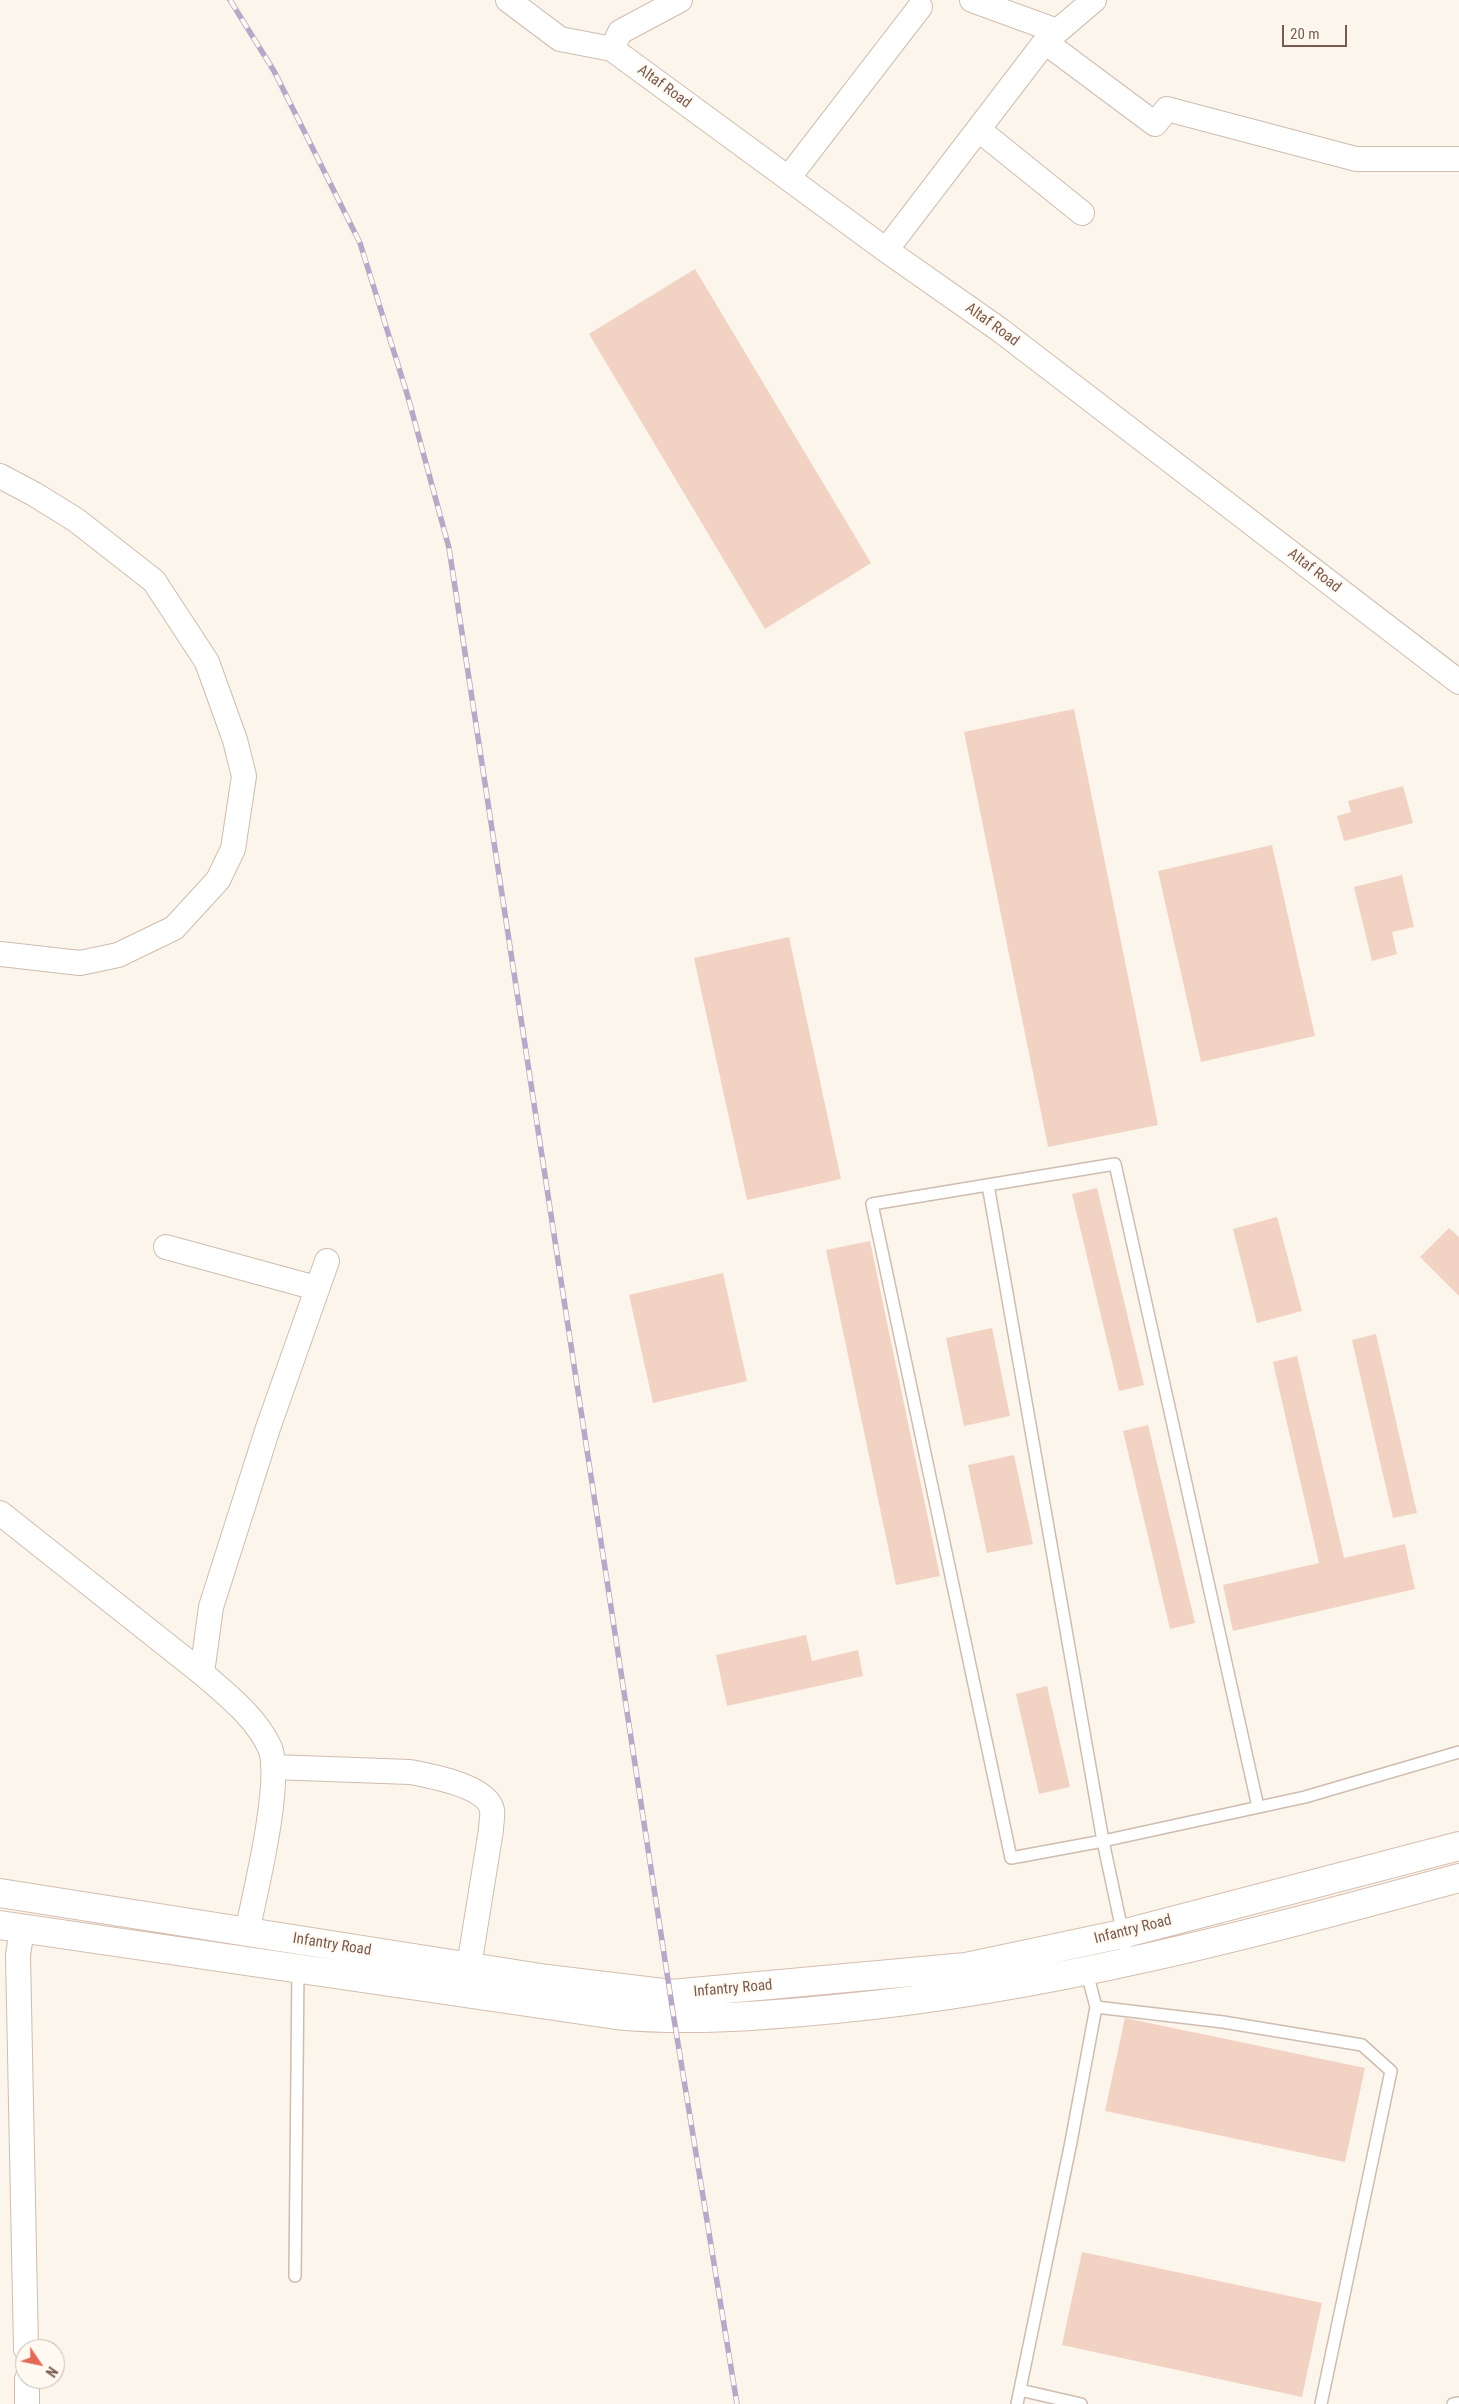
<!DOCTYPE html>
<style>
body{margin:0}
#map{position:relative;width:1459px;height:2404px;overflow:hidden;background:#fcf5eb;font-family:"Roboto Condensed",sans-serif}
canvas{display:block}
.north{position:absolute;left:15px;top:2339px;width:50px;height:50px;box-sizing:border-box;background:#fff9f2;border:1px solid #c9b9b0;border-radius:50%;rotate:124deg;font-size:14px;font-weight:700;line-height:20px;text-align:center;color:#785a4e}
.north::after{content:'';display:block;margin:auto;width:18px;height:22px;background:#e26a54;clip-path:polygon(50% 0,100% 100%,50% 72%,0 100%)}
.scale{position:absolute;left:1282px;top:25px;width:65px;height:22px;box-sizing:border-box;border:2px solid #785a4e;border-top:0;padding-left:6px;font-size:15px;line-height:18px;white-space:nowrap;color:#785a4e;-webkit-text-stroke:4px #fff9f2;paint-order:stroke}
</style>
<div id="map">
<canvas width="1459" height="2404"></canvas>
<div class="north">N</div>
<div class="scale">20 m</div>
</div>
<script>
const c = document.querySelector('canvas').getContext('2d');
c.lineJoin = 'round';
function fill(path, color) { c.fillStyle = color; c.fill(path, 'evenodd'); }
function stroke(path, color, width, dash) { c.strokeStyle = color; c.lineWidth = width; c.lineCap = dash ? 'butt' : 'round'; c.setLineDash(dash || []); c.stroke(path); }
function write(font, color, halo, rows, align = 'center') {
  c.font = font + ' "Roboto Condensed",sans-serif'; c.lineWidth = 4.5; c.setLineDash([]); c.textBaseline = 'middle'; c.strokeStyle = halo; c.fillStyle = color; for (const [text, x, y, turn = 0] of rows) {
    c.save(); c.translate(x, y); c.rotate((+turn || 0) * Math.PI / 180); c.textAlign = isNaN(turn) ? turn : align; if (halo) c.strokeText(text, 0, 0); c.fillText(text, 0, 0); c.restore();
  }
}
const building = new Path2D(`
 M695,269l176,294 -106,66 -176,-295z
 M1074,709l84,416 -110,22 -84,-415z
 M1403,786l10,37 -69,18 -7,-25 14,-4 -3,-11z
 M1272,845l43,191 -114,26 -43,-191z
 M1402,875l12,52 -22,5 5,22 -25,7 -18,-74z
 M789,937l52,242 -94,21 -53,-242z
 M1097,1188l47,197 -25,6 -47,-197z
 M1277,1217l25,94 -45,12 -24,-94z
 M1449,1228l10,9v59l-39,-39z
 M870,1241l70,335 -44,9 -70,-335z
 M723,1273l24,108 -94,22 -24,-108z
 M992,1328l18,88 -46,10 -18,-88z
 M1376,1334l41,179 -24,5 -41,-178z
 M1297,1356l47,202 61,-14 10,45 -182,42 -10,-46 96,-22 -46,-201z
 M1148,1425l47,198 -25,6 -47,-198z
 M1014,1455l19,89 -46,9 -19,-88z
 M806,1635l6,26 46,-11 5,26 -136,30 -11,-51z
 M1047,1686l23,101 -31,7 -23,-100z
 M1125,2018l240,50 -20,94 -240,-51z
 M1082,2252l240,51 -20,94 -240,-52z`);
const lane = new Path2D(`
 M988,1185l115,656 -92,17 -139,-654 243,-40 143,643
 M1129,1963l-26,-122 202,-44 154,-45
 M1096,2007l127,15 139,23 29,26 -70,333
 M295,2276l3,-308
 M1020,2390l61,14
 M1017,2404l54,-262 25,-135 -10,-38
 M1453,2404l6,-1`);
const street = new Path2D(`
 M508,0l52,39 52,10 274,201 114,80 459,352
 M972,0l85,31
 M1046,41l48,-41
 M612,49l8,-17 60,-32
 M979,130l103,83
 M789,177l131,-170
 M886,250l159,-208 110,82 12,-15 189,50h103
 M0,476l34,18 42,26 78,61 53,81 28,78 9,36 -11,73 -15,31 -44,48 -56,27 -38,8 -80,-9
 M166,1247l150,41
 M0,1513l202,160
 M273,1767l137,5c21,4 77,14 82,38 1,6 -1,14 -1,20l-22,136
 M22,1929l-4,26 8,394
 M247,1932c8,-38 36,-152 23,-184 -14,-31 -43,-53 -68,-75l9,-66 57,-179 59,-167
 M27,2379v25`);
const secondary = new Path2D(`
 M0,1893l547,86 124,15 295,-27 156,-33 337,-88
 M0,1925l616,90c73,7 146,1 219,-6 215,-20 417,-75 624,-131`);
const rail = new Path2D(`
 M230,0l44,71 86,172 48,154 41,151 225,1471 63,385`);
const streetNames = [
 ["Altaf Road",664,87,36],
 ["Altaf Road",992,325,36],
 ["Altaf Road",1314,571,37],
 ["Infantry Road",1133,1930,-14],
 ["Infantry Road",332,1945,9],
 ["Infantry Road",733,1989,-5]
];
fill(building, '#f1d2c3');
stroke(lane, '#cfbcb0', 14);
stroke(street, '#cfbcb0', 26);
stroke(secondary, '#d5beb0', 30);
stroke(lane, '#fff', 11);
stroke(street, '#fff', 24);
stroke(secondary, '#fff', 28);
stroke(rail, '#b7a8c8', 5.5);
stroke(rail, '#fff9f2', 4, [11]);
write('15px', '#785a4e', '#fff9f2', streetNames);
</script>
